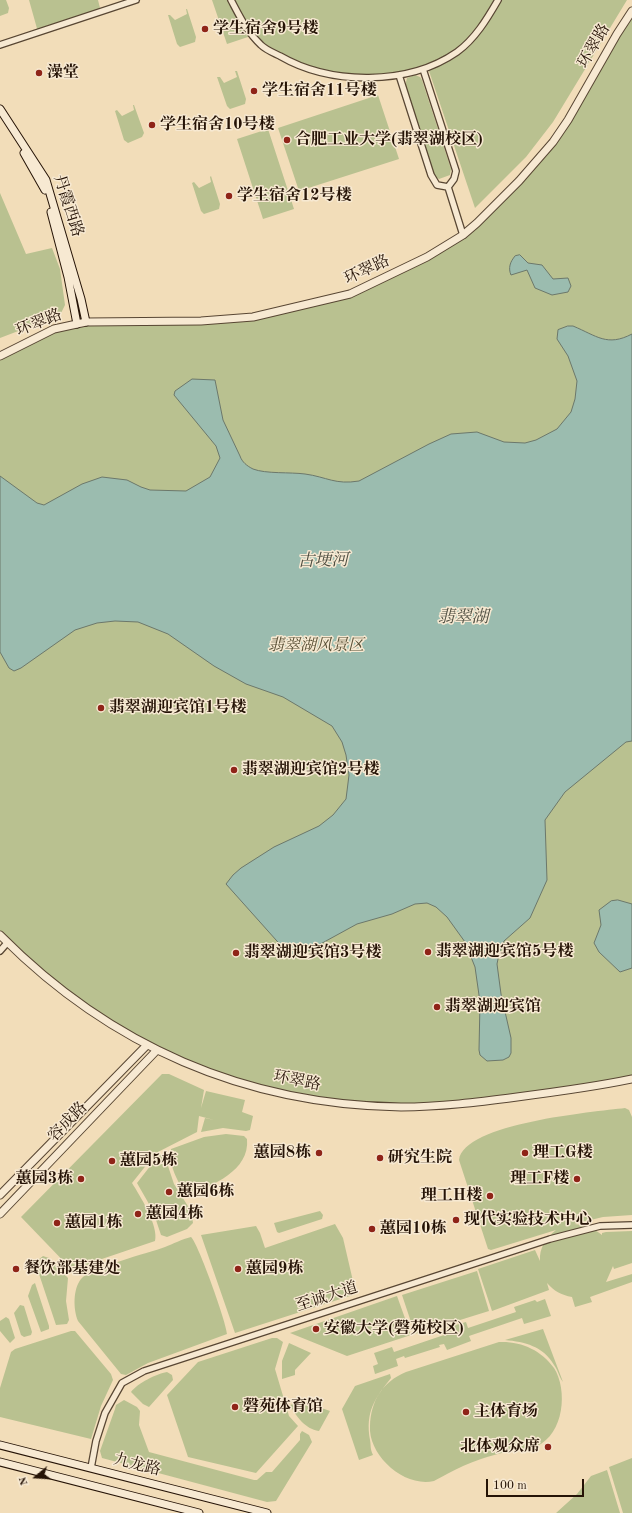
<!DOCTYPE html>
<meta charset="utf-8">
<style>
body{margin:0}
#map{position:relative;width:632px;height:1513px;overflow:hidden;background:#f2ddb9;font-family:"Old Standard TT",serif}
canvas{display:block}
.north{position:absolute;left:16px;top:1457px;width:40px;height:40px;-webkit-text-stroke:3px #f7e9d2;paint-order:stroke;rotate:252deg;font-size:11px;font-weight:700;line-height:16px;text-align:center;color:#251306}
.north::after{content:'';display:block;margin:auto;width:14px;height:18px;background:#251306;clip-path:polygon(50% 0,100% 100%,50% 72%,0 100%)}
.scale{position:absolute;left:486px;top:1479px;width:98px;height:18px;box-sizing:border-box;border:2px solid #251306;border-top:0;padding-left:5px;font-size:12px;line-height:14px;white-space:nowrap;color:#251306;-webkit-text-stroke:3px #f7e9d2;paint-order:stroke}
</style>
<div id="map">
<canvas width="632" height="1513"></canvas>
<div class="north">N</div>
<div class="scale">100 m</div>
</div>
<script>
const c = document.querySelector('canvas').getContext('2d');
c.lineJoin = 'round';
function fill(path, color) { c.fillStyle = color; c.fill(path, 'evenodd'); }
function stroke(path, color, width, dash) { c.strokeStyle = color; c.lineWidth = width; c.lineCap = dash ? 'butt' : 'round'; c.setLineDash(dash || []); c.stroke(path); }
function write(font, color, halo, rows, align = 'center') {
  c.font = font + ' "Old Standard TT","Noto Serif SC",serif'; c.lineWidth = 3; c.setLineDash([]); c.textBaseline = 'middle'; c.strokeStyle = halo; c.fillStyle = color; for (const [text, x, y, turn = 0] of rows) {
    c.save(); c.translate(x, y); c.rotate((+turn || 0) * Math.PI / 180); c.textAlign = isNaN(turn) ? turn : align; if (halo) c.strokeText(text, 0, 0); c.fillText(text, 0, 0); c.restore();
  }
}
const green = new Path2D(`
 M0,0h6l3,8 -1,5 -8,3z
 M29,0h69l3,12 -63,20z
 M212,0h415l-74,122 -27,35 -51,51 -47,-140 -63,10 -47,-5 -27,-10 -40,-27 -24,8z
 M186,9h1l9,28 -1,5 -15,5 -3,-3 -9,-29h2l5,5 12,-6z
 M632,11v1068l-188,26 -114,-3 -113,-26 -121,-61 -96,-80v-579l54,-27 23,-5 167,-5 106,-25 113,-59 90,-93z
 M235,71h2l9,28 -1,5 -15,5 -3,-3 -10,-29h3l4,6 13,-6z
 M415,75l5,2 2,3 29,89 -1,6 -11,4 -5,-3 -29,-90 2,-8z
 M378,95l21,64 -100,32 -21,-63z
 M133,105h1l10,28 -2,4 -14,6 -4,-3 -9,-29 2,-1 5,6 12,-6z
 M268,129l26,80 -31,10 -26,-80z
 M211,176l9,28 -1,5 -15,5 -3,-3 -9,-28 2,-1 5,6 12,-6 -1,-5z
 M0,193l26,61 26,-6 8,21 5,36 -5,10 -60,23z
 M162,1074h7l35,16 -3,18 5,-17 39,9 -3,12 11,4 -3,14 -4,1 -23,-3 -22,4 4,-14 9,2 -15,-4 -2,16 -41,21 -24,30c8,13 27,43 23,58l-62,21 -14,8h-7l-51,-53z
 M625,1108l4,2 3,7v98l-29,2 -29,7c12,1 19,4 28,11v-2l4,-1 26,-1v32l-18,6 -1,-3 -7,16 26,-8v8l-42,15 2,5 -17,5 -3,-10c-11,-2 -18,-6 -25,-14l2,7 -57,21 -14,-42 57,-19 5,11c-1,-13 6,-23 16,-31l-65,20 -3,-1 -29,-89c5,-37 134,-48 166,-52z
 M226,1134l18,2 3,3c3,32 -35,46 -57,56l-5,-1c-7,-13 -17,-29 -14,-45l33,-12z
 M161,1155l4,2 9,27 17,27 2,12 -6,6 -20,8 -6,-2 -8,-24 -16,-28 21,-27z
 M320,1211l3,4 -1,4 -43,14 -2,-1 -3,-9z
 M335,1224l8,14 13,56 -121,39 -34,-98 55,-9 4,7 5,15z
 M191,1237c7,6 36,87 36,97l-79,29 -22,12 -5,-1 -43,-53c-5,-12 -5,-32 3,-42 8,-11 68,-26 84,-32 8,-3 17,-8 26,-10z
 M43,1256l6,2 19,20 -2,23 3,19 -2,4 -11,1 -19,-57 1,-8z
 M477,1271l12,40 -74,23 -13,-39z
 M35,1283l14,43v3l-8,3 -13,-36 4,-11z
 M397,1296l14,39 -64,21 -57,-23z
 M545,1299l6,17 -27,8 -2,-6 -53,18 2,5 -24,9 -3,-6 -5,1 1,2 -35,11 -1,-2 -8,3 2,7 -23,8 -2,-8 5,-2 -4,-11 18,-6 2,5 50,-17 -2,-6 24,-7 2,6 48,-16 -2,-5 21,-7 2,2z
 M20,1305l4,1 8,26 -1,3 -7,2 -3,-2 -7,-22z
 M6,1317l3,2 6,19 -5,5 -10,-12v-10z
 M543,1329l20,53c-4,-5 -5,-12 -9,-17 -11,-19 -29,-23 -49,-25z
 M71,1331h4l36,43 2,6 -12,26 -10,33 -91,-22v-29l11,-36 4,-3z
 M272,1338h5l6,4 -8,27 14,47 9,10 -42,47 -68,-16 -21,-62 31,-33z
 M499,1342c22,-1 42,8 55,26 14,22 10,66 -17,78 -9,3 -19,3 -27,5 -10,2 -20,5 -29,8 -12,4 -23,9 -34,15 -4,2 -9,5 -13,7 -30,7 -66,-26 -64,-55 1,-25 12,-44 36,-54z
 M289,1343l22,10 -16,17v5l-13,4v-18z
 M167,1372l5,3 1,5 -24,27 -6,-3 -12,-12c7,-9 25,-18 36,-20z
 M390,1374l1,4c-16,20 -26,34 -21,62 1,5 0,9 3,15l-14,5 -17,-51 13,-23z
 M124,1400l13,7 3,4 -1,14 10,27 105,28h3l9,-8h6l28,-32v-6l2,-3 7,4 3,7 -36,59 -9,1 -165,-44 -2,-7 15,-42 1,-4z
 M302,1401l28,10 -11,20c-14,-2 -23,-15 -29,-26z
 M632,1458v55h-9l-14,-46z
 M607,1470l13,43h-64l21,-19 14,-18z`);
const water = new Path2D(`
 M520,255l8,8 14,2 11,14 15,-1 3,8 -3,6 -16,3 -17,-7 -8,-18 -16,5c-3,-7 -1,-13 4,-19z
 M568,326h5c24,10 34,21 59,8v407l-6,1 -61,50 -20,28 2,60 -17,38 -26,23 -5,13 -2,10 4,30 10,44v15l-2,4 -6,3 -16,1 -7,-6 -1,-5 1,-48 -5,-35 -10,-25 -18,-25 -11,-10 -9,-4 -12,1 -23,10 -35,10 -64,35 -67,-75 7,-9 8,-7 33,-21 45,-21 14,-11 13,-16 3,-24 -3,-20 -4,-13 -10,-16 -49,-29 -37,-13 -32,-18 -46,-32 -30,-12 -23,-1 -18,2 -22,7 -54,38 -7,3 -5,-3 -9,-16v-176l37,27 7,2 38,-21 20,-7 25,3 14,7 9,3 36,1 24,-14 10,-19 -4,-12 -42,-51 1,-4 17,-12 23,1 8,40 17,36c2,6 7,10 13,13 13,5 37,3 52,5 22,3 30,11 54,7l70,-37 22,-10 26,-2 27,10 21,1 11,-3 21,-11 14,-17 4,-13 2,-18 -9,-25 -11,-17 1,-9z
 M618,900l14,4v64l-12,4 -21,-20 -5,-9 7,-18 -2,-15 12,-9z`);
const minor = new Path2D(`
 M231,0c9,17 16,32 30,45 5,5 13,8 19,11 50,29 128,30 177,-4 18,-13 30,-33 41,-52
 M0,45l136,-45
 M423,69l33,102 -2,8 -6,8
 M399,75l32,100 6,10 11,2 15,48
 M0,951l7,-8
 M91,1468l5,-27 9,-28 17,-30 22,-12 406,-132 50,-13 32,-1`);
const tertiary = new Path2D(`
 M0,356l54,-27 32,-7 115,-1 52,-4 97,-23 77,-37 36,-22 14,-12 42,-42 34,-39 15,-22 49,-86 15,-23
 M0,935c110,111 245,170 401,172 39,0 78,-5 116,-10 39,-5 77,-10 115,-18
 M0,1195l147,-150
 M0,1214l157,-164`);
const secondary = new Path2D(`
 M0,109l46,71 35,119 5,23
 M24,153l21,37
 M51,212l17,65 9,47
 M0,1445l267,68
 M0,1462l199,51`);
const markers = [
 [205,29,4,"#8f2418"],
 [39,73,4,"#8f2418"],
 [254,91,4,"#8f2418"],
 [152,125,4,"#8f2418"],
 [287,140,4,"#8f2418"],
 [229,196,4,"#8f2418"],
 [101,708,4,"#8f2418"],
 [234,770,4,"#8f2418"],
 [428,952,4,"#8f2418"],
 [236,953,4,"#8f2418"],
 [437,1007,4,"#8f2418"],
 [319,1153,4,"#8f2418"],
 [525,1153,4,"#8f2418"],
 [380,1158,4,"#8f2418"],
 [112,1161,4,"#8f2418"],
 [81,1179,4,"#8f2418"],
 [577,1179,4,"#8f2418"],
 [169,1192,4,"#8f2418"],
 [490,1196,4,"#8f2418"],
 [138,1214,4,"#8f2418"],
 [456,1220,4,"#8f2418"],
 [57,1223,4,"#8f2418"],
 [372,1229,4,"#8f2418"],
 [16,1269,4,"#8f2418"],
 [238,1269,4,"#8f2418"],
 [316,1329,4,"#8f2418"],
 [235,1407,4,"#8f2418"],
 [466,1412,4,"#8f2418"],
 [548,1447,4,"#8f2418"]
];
const poiNames = [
 ["学生宿舍9号楼",213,29],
 ["澡堂",47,73],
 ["学生宿舍11号楼",262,91],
 ["学生宿舍10号楼",160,125],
 ["合肥工业大学(翡翠湖校区)",295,140],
 ["学生宿舍12号楼",237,196],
 ["翡翠湖迎宾馆1号楼",109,708],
 ["翡翠湖迎宾馆2号楼",242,770],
 ["翡翠湖迎宾馆5号楼",436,952],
 ["翡翠湖迎宾馆3号楼",244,953],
 ["翡翠湖迎宾馆",445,1007],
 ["蕙园8栋",311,1153,"right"],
 ["理工G楼",533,1153],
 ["研究生院",388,1158],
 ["蕙园5栋",120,1161],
 ["蕙园3栋",73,1179,"right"],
 ["理工F楼",569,1179,"right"],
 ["蕙园6栋",177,1192],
 ["理工H楼",482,1196,"right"],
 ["蕙园4栋",146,1214],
 ["现代实验技术中心",464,1220],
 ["蕙园1栋",65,1223],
 ["蕙园10栋",380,1229],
 ["餐饮部基建处",24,1269],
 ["蕙园9栋",246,1269],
 ["安徽大学(磬苑校区)",324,1329],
 ["磬苑体育馆",243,1407],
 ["主体育场",474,1412],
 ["北体观众席",540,1447,"right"]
];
const streetNames = [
 ["环翠路",594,46,-60],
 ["丹霞西路",68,206,72],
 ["环翠路",367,270,-25],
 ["环翠路",39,323,-22],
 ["环翠路",297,1081,11],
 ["容成路",68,1122,-46],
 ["至诚大道",327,1297,-18],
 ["九龙路",137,1465,14]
];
const parkNames = [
 ["翡翠湖风景区",316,646]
];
const waterNames = [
 ["古埂河",323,561,-1],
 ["翡翠湖",463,618]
];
fill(green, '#b9c190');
fill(water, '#9bbcaf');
stroke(water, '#6c786b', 1);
stroke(minor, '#584633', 8);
stroke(tertiary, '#584633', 9);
stroke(secondary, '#251306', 9);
stroke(minor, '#f7e9d2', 5.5);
stroke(tertiary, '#f7e9d2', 7);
stroke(secondary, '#f7e9d2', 7);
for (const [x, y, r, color] of markers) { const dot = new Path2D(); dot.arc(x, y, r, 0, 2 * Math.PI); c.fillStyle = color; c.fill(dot); stroke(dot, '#f7e9d2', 1.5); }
write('bold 16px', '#251306', '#f7e9d2', poiNames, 'left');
write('16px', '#251306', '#f7e9d2', streetNames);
write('italic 16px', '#595036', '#f7e9d2', parkNames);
write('italic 17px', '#4e4e41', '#f7e9d2', waterNames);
</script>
